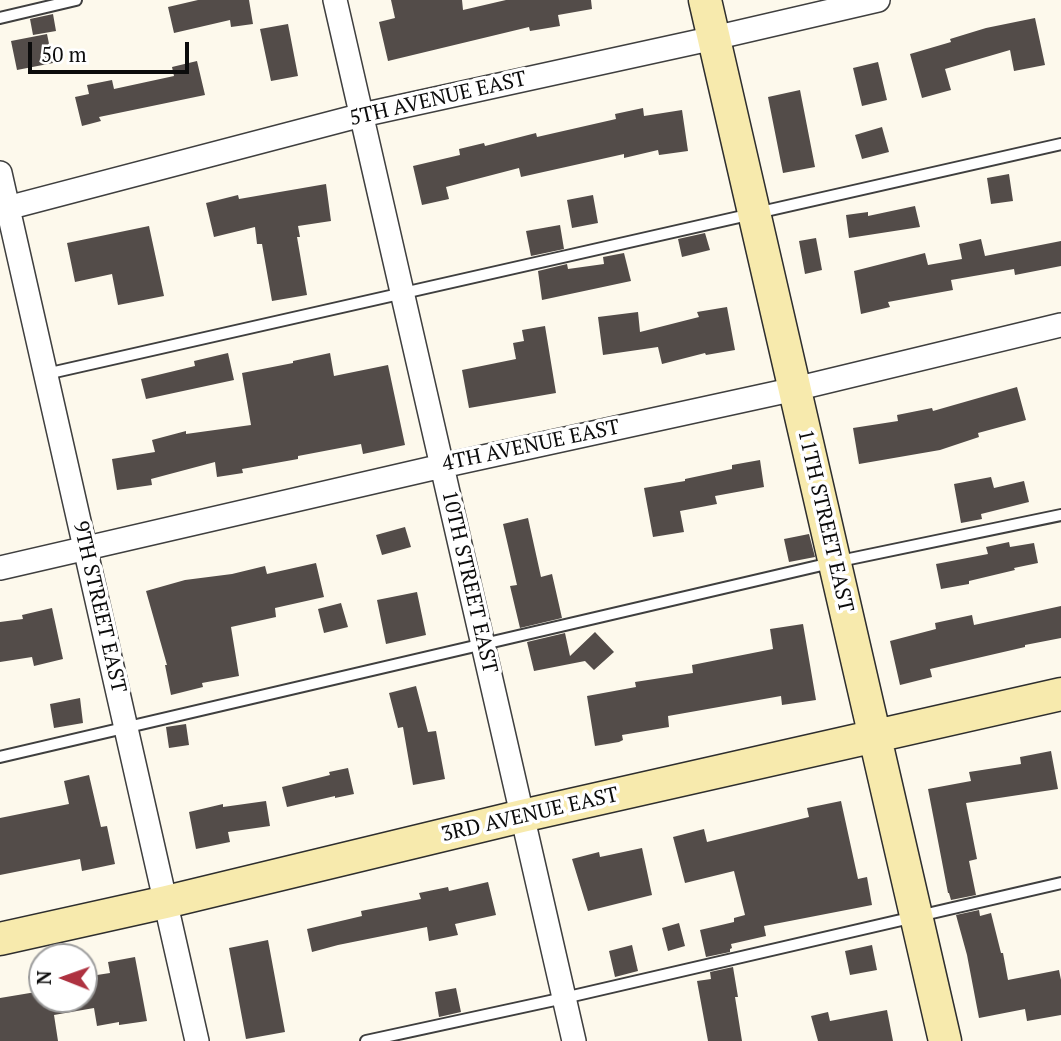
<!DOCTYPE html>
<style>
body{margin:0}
#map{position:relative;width:1061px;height:1041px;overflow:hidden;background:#fdf9ec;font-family:"PT Serif",serif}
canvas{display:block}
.north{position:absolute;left:28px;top:943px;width:70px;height:70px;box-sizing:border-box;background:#fff;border:2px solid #9e9e9e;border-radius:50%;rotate:271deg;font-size:19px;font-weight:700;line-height:28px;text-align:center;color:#0c0c0c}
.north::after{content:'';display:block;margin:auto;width:24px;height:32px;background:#ae3240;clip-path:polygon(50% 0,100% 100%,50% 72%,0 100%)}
.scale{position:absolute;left:28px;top:42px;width:161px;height:32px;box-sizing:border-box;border:4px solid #0c0c0c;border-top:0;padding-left:9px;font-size:21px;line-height:24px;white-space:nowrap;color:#0c0c0c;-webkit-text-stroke:5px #fff;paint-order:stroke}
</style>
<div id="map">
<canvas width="1061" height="1041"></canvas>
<div class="north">N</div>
<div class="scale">50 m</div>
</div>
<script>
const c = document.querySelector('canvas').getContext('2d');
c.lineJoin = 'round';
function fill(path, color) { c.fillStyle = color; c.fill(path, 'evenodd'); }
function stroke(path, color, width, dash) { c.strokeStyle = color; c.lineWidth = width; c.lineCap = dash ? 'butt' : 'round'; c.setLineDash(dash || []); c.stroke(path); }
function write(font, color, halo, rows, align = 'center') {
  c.font = font + ' "PT Serif",serif'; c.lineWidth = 7; c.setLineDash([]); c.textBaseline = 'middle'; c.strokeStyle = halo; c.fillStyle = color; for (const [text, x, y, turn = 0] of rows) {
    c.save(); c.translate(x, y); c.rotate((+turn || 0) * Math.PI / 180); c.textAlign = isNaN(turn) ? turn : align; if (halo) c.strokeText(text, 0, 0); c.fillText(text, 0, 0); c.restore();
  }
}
const building = new Path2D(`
 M198,0h51l4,24 -22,3 -1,-7 -56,13 -6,-26z
 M391,0h71l1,10 43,-10h85l1,9 -34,6 2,11 -30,5 -1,-4 -141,34 -9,-39 16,-4z
 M53,14l3,17 -23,4 -3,-16z
 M1035,18l10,47 -31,6 -4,-21 -65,19 6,21 -29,8 -12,-44 41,-12 -1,-3 36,-11z
 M288,24l10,52 -27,5 -11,-52z
 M47,34l6,29 -36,7 -6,-29z
 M197,61l8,34 -106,22 2,4 -19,5 -7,-29 14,-3 -2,-9 25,-5 2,9 60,-13 -2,-9z
 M878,62l9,38 -25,6 -9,-38z
 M800,90l15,77 -32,6 -15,-76z
 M643,108l1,8 38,-6 6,41 -29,4 -1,-5 -34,8v-4l-103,23 -2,-9 -73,19 3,12 -27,6 -9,-39 47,-11 -1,-6 25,-6 1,3 51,-13 1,4 79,-18 -1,-5z
 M882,127l7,25 -27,7 -7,-24z
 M1009,174l4,27 -22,3 -4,-26z
 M326,184l5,37 -33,5 2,11h-3l10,58 -35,6 -10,-57h-5l-2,-17 -41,10 -8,-34 32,-8 1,4z
 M593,195l5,28 -26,5 -5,-28z
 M915,206l5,21 -71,11 -3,-23 22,-3v4z
 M560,225l4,24 -33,7 -5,-25z
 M149,226l15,70 -46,9 -6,-31 -37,8 -8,-39z
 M705,233l5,17 -28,7 -4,-18z
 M816,238l6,32 -17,4 -6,-33z
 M981,239l4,17 76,-15v25l-46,9 -1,-6 -63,11 2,10 -65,12 2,5 -29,7 -7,-43 71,-18 3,12 34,-6 -3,-15z
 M624,253l7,28 -89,19 -4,-29 29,-7 1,5 36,-5 -1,-7z
 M727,307l8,43 -29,5 -1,-2 -43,11 -4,-17 -55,8 -5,-38 40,-5 2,20 59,-15 -2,-5z
 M545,326l11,67 -87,15 -7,-38 54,-11 -3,-16 11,-2 -2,-11z
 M228,353l6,27 -88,19 -5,-20 54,-13 -1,-5z
 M330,353l4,23 54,-11 17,80 -42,9 -2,-10 -63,12v3l-56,10 1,4 -26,4 -2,-15 -64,17 1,6 -35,5 -5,-31 43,-7 -3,-12 34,-9v3l65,-9 -9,-52 51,-10v-2z
 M1017,387l9,33 -48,13 1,4 -39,13 -81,14 -6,-36 45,-7 -1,-6 35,-7 1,3z
 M760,460l4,27 -49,9 2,8 -37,7 4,21 -31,5 -9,-49 41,-7v-2l47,-10v-4z
 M991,477l3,11 30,-7 5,21 -48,12 1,5 -21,4 -7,-39z
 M528,518l13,59 11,-3 10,44 -42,10 -10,-42 7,-1 -14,-61z
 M405,527l6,20 -29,8 -6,-20z
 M809,534l6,23 -26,5 -5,-23z
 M1009,542l1,5 24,-4 4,20 -24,5 1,2 -46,11v3l-28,5 -5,-25 52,-10 -2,-7z
 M316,563l8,34 -49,11 1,9 -45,10 8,49 -37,7 1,4 -32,8 -6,-30h2l-21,-74 39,-11 47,-6 33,-8 2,8z
 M417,592l9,43 -40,9 -9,-44z
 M341,603l7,24 -24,6 -6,-24z
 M1061,606v32l-36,7v2l-95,22 2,8 -32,8 -10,-44 46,-12 -1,-6 37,-8 2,10z
 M52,608l11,51 -29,7 -2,-9 -32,5v-40l23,-3 -1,-4z
 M803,624l13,76 -34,5 -1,-9 -113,20 1,11 -47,8 1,5 -4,2 -24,4 -8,-50 49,-9 -1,-5 58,-9 -1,-8 81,-16 -3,-20z
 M595,632l19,20 -20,18 -9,-9 -51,10 -7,-29 38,-9 5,23z
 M416,686l12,46 8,-1 9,48 -32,6 -10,-58 -5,1 -9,-35z
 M80,698l3,25 -29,5 -4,-24z
 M186,724l3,21 -20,3 -3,-21z
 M1051,751l7,38 -92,14 11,56 -8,2 7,34 -25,5 -2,-7h-1l-20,-104 43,-8 -2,-9 52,-8 -1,-7z
 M348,768l6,26 -19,4v-2l-48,11 -5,-20 48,-12 -1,-3z
 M89,775l12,52 6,-1 8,38 -33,7 -2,-12 -80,16v-57l69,-14 -5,-23z
 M266,801l4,25 -42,6 2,10 -34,7 -7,-37 34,-8v3z
 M841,801l17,78 9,-2 5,28 -108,21 2,10 -35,8 1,4 -2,1v3l-24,5 -6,-27 34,-8v-4l11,-3 -11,-44 -49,12 -12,-46 31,-8 3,13 102,-25 -2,-9z
 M642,848l10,47 -64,16 -16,-52 27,-7 1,5z
 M488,882l8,33 -41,9 3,11 -29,6 -2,-14 -89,18 -26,7 -5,-23 55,-13 -1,-5 60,-12 -2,-6 29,-6 1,4z
 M979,910l1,6 11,-3 10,40h2l5,27 51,-10 2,10v35l-34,6 -2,-12 -46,9 -12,-63 -11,-40z
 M679,923l6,23 -17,5 -6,-23z
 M268,940l17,92 -39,7 -17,-91z
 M632,945l6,26 -23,6 -6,-26z
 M872,945l5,25 -27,5 -5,-24z
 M135,957l12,64 -28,4v-3l-22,4 -3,-18 -40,7 4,26h-58v-43l42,-7v8h42v-22l26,-4 -2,-11z
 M733,967l5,30h-3l7,44h-34l-11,-60 14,-2 -1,-7z
 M456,988l5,24 -22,5 -4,-25z
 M887,1010l6,31h-75l-7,-25 17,-4 2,9z`);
const lane = new Path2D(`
 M0,18l76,-18
 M46,374l1015,-230
 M0,757l835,-195 226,-47
 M366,1041l198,-43 497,-115`);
const street = new Path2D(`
 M335,0l239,1041
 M0,173l197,868
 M0,210l362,-95 352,-77 164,-38
 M0,568l442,-102 353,-77 266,-64`);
const secondary = new Path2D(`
 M705,0l240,1041
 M0,939l166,-37 356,-86 539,-122`);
const streetNames = [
 ["5TH AVENUE EAST",438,99,-13],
 ["4TH AVENUE EAST",531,446,-12],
 ["11TH STREET EAST",825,521,77],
 ["10TH STREET EAST",469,582,77],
 ["9TH STREET EAST",99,607,77],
 ["3RD AVENUE EAST",530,815,-13]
];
fill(building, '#534c49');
stroke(lane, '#3f3f3f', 14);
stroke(street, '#3f3f3f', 26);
stroke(secondary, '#2e2e2e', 35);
stroke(lane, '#fff', 10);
stroke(street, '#fff', 23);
stroke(secondary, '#f7eaad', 32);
write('21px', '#0c0c0c', '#fff', streetNames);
</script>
